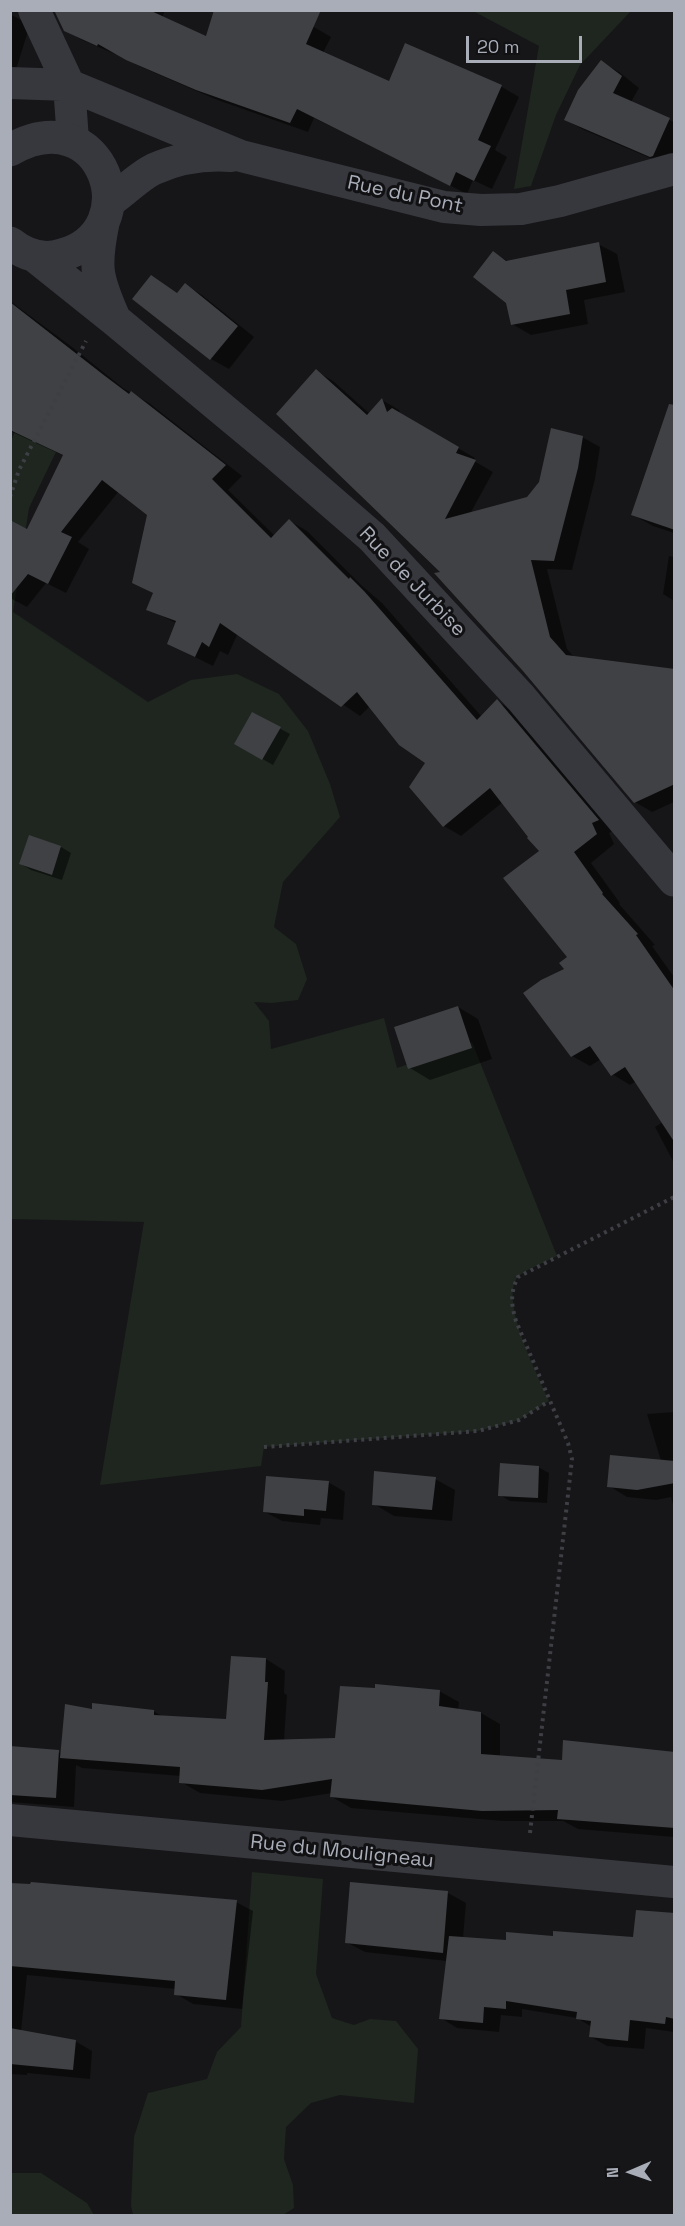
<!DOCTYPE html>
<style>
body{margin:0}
#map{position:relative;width:685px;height:2226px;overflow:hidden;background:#161618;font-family:"Space Grotesk",sans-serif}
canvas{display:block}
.frame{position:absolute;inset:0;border:12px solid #a8adb8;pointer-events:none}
.north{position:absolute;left:601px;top:2142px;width:60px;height:60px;-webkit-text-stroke:4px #111113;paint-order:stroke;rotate:268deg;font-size:16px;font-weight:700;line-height:24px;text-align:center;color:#a8adb8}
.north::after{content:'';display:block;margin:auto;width:21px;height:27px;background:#a8adb8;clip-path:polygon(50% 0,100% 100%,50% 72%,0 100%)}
.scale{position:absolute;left:466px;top:36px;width:116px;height:27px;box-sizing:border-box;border:3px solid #a8adb8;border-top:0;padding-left:8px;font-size:18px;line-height:21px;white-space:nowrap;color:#a8adb8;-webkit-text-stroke:4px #111113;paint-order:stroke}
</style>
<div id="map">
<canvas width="685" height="2226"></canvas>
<div class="frame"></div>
<div class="north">N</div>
<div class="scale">20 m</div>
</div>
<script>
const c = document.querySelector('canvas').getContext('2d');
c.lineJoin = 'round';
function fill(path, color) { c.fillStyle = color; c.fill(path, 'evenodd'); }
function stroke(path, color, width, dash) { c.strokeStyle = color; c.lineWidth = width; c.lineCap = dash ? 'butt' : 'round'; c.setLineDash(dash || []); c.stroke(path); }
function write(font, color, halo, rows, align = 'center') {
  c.font = font + ' "Space Grotesk",sans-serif'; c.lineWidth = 6; c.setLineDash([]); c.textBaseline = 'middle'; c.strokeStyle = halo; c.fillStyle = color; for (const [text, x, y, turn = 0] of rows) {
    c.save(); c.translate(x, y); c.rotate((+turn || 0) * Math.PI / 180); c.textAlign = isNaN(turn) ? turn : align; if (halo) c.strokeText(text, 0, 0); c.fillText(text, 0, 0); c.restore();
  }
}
const green = new Path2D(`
 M473,11h158l-51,54 -24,50 -25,71 -17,3 25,-143z
 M24,411l42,20 -37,77 -16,104 135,90 43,-22 46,-6 42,20 29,37 22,53 10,33 -57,65 -9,45 22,17 11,35 -9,21 -26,3 -18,-1 15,19 2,28 113,-31 13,50 75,-26 85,214c-9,5 -35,15 -40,22 -17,25 21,97 32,123l-30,19 -41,11 -214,16 -3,19 -161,19 44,-263 -133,-3 -1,-776z
 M252,1872l71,7 -7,95 16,44 22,7 16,-6 26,2 22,28 -4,54 -74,-8 -29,8 -25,24 -2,32 9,26 1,23 -11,7h-150l-2,-9 3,-69 14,-44 59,-14 10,-27 24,-25z
 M11,2173h30l46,30 7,12h-83z`);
const shadow = new Path2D(`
 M61,10h104l-3,8 45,20 67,-28 40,17 17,10 -8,16 67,30 16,-38 96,42 17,10 -24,53 12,7 -15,32 -19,-9 -6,14 -153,-76 -6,14 -93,-33 -76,-33 -24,-14v2l-33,-14 -17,-10z
 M10,14l20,11 -17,54 -3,-1z
 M601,62l18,10 20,16 -8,14 43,20v35l-5,9 -85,-36 -18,-10z
 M598,244l19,10 8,38 -41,8 4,24 -57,11 -19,-11 -18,-71 15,9z
 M152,277l26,17 7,-9 17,10 52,42 -25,32 -18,-10 -77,-60z
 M10,301l62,46 51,41 26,15 93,73 -14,14 47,46 15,-15 17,10 54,54 21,18 100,114 15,-16 17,10 101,119 -6,3 5,11 -23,19 29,40 -1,1 36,41 -3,1 22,31v7l-2,2 2,3v174l-19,-36 8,-5 -27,-41 -6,4 -18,-11 -11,-15 -11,7 -18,-10 -6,-87 3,-12 -28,-105 -38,-50 -42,34 -17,-10 -17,-64 -57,-56 -10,10 -122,-83 -10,22 -8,-4 -7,15 -26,-13 -11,-30 -28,-14 6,-15 -20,-12 15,-67 -30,-24 -41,51 11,7 -23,44 -20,-10 -19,24 -17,-9v-32l54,-110 -54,-25z
 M316,371l17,10 37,33 12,-14 17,10 2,5 74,43 -1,3 19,11 -23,42 58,-15 54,-62 18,10 -5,32 -23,91 -25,-1 20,80 8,9 99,12v132l-22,10 -17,-10 -193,-229z
 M674,451v82l-21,-7 -20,-11z
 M669,556l5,1v44l-11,-7z
 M253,714l37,20 -17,31 -37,-21z
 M61,847l10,6 -9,27 -31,-10 -10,-6z
 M458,1007l20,12 14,40 -62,21 -20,-12z
 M674,1412v96l-3,-11 -15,3 -29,-3 -18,-11 52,-25 -14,-47z
 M538,1467l11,6 -2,30 -37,-2 -10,-6z
 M435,1479l20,11 -3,31 -58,-5 -20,-12z
 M328,1482l17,10 -2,28 -22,-2 -1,7 -38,-4 -17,-9z
 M266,1659l19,12 -1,22 3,2 -3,46 52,-2 103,-48 20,11 -1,8 23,3 19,11v33l63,5 111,-9v84l-96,-8 -15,-8h-60l-152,-13 -19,-11v-4l-50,8 -82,-8 -19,-11v-6l-99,-8 -6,-3 -2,42 -64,-5v-55l48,5 4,2 32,-43h59l11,6 64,4z
 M10,1884l226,18 17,9 -11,98 -49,-5 -17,-10v-5l-149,-14 -6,56 54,10 17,10 -2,28 -63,-6v2l-17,-1z
 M448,1893l18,10 -3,35 44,4 47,-4 80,1 40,-24v117l-28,-4 -2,21 -37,-3 -16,-9 1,-10 -15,-9 -55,-9v8l-21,-2 -2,17 -42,-4 -16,-10 6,-57 -82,-9 -19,-10z`);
const building = new Path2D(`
 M54,10h95l57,26 8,-26h107l-15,34 83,37 16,-38 97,42 -24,55 13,6 -17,35 -18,-9 -6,14 -153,-77 -7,14 -94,-33 -70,-30 -28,-16 -1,2 -33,-15z
 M601,60l21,16 -9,17 57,25 -17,38 -3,1 -86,-37 14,-30z
 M599,242l7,40 -40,8 4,24 -59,11 -5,-22 -33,-26 20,-26 13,10z
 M151,275l26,18 8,-10 53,43 -28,34 -78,-61z
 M10,302l95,74 24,18 2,-3 95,74 -14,14 59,59 18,-19 60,60 1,-2 14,14 113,129 20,-21 102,121 -7,3 5,11 -23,18 29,41 -1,1 36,40 -2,1 39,56v152l-50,-76 -14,9 -21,-30 -19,11 -48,-64 18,-13 23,-11 -5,-6 8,-6 -64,-79 36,-27 -12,-13 1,-1 -38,-49 -47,39 -34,-40 16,-24 -26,-18 -42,-53 -16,15 -121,-84 -11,24 -7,-5 -7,15 -28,-13 9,-23 -30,-11 7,-17 -21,-10 15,-68 -45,-35 -41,52 11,5 -24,47 -20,-10 -18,22v-76l17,9 36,-74 -53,-25z
 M316,369l51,46 15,-17 5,14 5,-4 67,39 -3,6 20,7 -31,59 82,-22 12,-15 12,-54 32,8 -5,32 -24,93 -23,-1 19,77 16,18 109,14v115l-41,19 -111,-132 -89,-98 6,-1 -164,-158z
 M669,404l6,1v125l-44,-15z
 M252,712l29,15 -19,33 -28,-16z
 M29,835l32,11 -9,29 -33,-11z
 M458,1006l14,42 -64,21 -14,-42z
 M610,1455l65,6v22l-38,7 -30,-3z
 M500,1463l39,3 -1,32 -40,-2z
 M374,1471l62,6 -4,33 -60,-5z
 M266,1476l63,5 -3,30 -22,-2v7l-41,-4z
 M231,1656l35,2 -1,24h3l-4,58 71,-2 5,-52 35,2v-4l65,6 -1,16 42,6v42l81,6 1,-20 112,12v76l-118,-9 1,-9 -76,1 -152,-14 2,-18 -70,11 -83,-7 1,-16 -120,-9 5,-54 27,5v-6l62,7v5l72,4z
 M10,1746l49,4 -3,48 -46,-3z
 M31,1882l206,18 -11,100 -52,-5 1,-14 -165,-15v-83l20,1z
 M350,1882l98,9 -5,62 -98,-10z
 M636,1910l39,3v106l-9,-2 -1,7 -35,-4 -2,21 -39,-4 2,-16 -15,-2 1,-7 -71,-11v8l-22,-2 -1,16 -44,-4 10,-83 57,4v-8l47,4v-5l80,6z
 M10,2028l66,12 -3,30 -63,-6z`);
const path = new Path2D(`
 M10,497l9,-27 67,-129
 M264,1447l214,-16 41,-11 30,-19
 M530,1833l42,-374 -4,-16 -52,-122c-5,-17 -6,-28 2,-44l156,-80`);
const minor = new Path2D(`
 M34,10l35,75 4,55
 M10,83l59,2 172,71 203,51 37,3 40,-1 39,-8 114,-32
 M109,202c14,-9 30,-26 45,-33 25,-11 50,-15 77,-13
 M10,1820l664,62`);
const tertiary = new Path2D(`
 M10,150c93,-54 139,81 52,105 -18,6 -37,0 -52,-12
 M103,223c-9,44 -7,54 11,95
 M35,256l80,64 160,133 97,84 149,161 153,182`);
const streetNames = [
 ["Rue du Pont",405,195,12],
 ["Rue de Jurbise",412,582,46],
 ["Rue du Mouligneau",342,1852,6]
];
fill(green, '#1e261f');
fill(shadow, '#0007');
fill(building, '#404145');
stroke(path, '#3d3f44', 4, [3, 4.5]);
stroke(minor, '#37383d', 32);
stroke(tertiary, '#37383d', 33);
write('20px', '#a8adb8', '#111113', streetNames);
</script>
